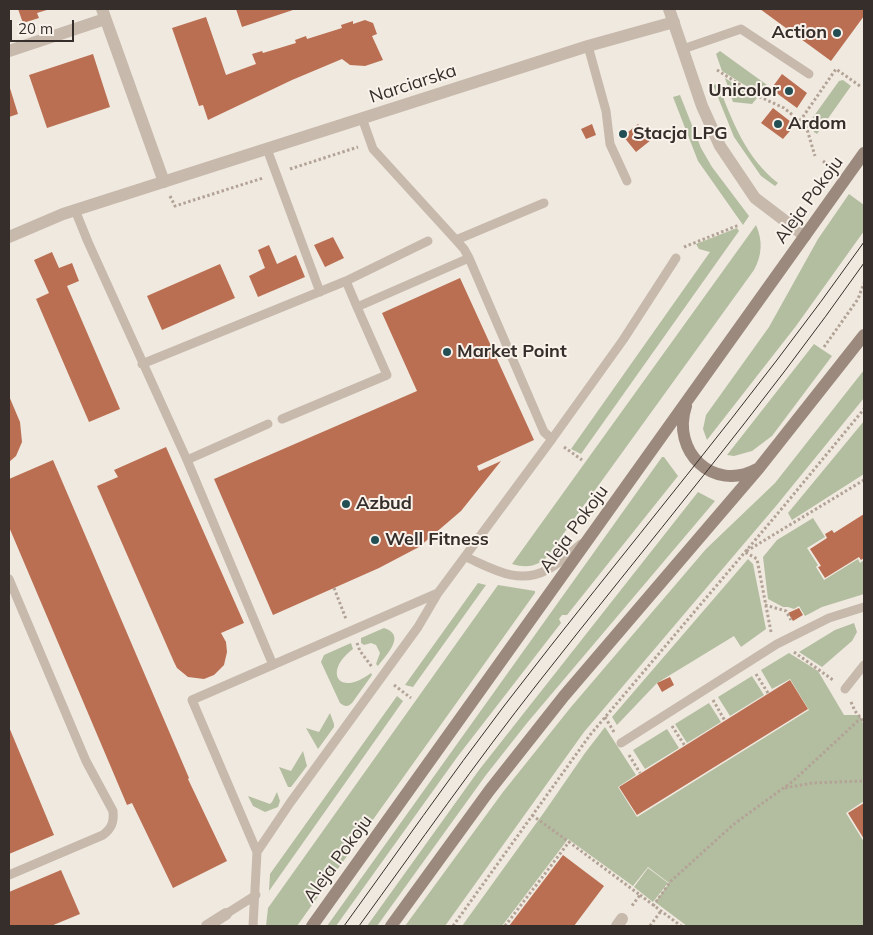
<!DOCTYPE html>
<style>
body{margin:0}
#map{position:relative;width:873px;height:935px;overflow:hidden;background:#f0e9df;font-family:Mulish,sans-serif}
canvas{display:block}
.frame{position:absolute;inset:0;border:10px solid #362e2a;pointer-events:none}
.scale{position:absolute;left:10px;top:20px;width:64px;height:22px;box-sizing:border-box;border:2px solid #362e2a;border-top:0;padding-left:6px;font-size:15px;line-height:18px;white-space:nowrap;color:#362e2a;-webkit-text-stroke:4px #f8f2eb;paint-order:stroke}
</style>
<div id="map">
<canvas width="873" height="935"></canvas>
<div class="frame"></div>
<div class="scale">20 m</div>
</div>
<script>
const c = document.querySelector('canvas').getContext('2d');
c.lineJoin = 'round';
function fill(path, color) { c.fillStyle = color; c.fill(path, 'evenodd'); }
function stroke(path, color, width, dash) { c.strokeStyle = color; c.lineWidth = width; c.lineCap = dash ? 'butt' : 'round'; c.setLineDash(dash || []); c.stroke(path); }
function write(font, color, halo, rows, align = 'center') {
  c.font = font + ' Mulish,sans-serif'; c.lineWidth = 4; c.setLineDash([]); c.textBaseline = 'middle'; c.strokeStyle = halo; c.fillStyle = color; for (const [text, x, y, turn = 0] of rows) {
    c.save(); c.translate(x, y); c.rotate((+turn || 0) * Math.PI / 180); c.textAlign = isNaN(turn) ? turn : align; if (halo) c.strokeText(text, 0, 0); c.fillText(text, 0, 0); c.restore();
  }
}
const green = new Path2D(`
 M720,51l47,34 -8,9 -37,-23 -6,-17z
 M725,78l32,20 -5,6 -19,-2z
 M843,80l8,6 -34,48 -3,-2 -3,-12 28,-39z
 M718,84c14,37 28,74 60,99l-3,3 -14,-10 -27,-39 -21,-52z
 M680,95l21,53 11,19 37,49 -6,9 -45,-64 -25,-64z
 M849,194l15,11v26l-68,95 -89,114 -4,-11 3,-14 63,-88 49,-88z
 M756,225c7,16 6,30 -2,45l-208,288c-11,9 -20,10 -34,6z
 M737,228l2,3 -158,223 -10,-5 139,-197 -11,-3 -3,-5z
 M814,344l18,12 -60,80 -20,15 -18,5 -7,-1z
 M864,370v28l-88,108 -192,226 -139,194h-40l98,-134 68,-85 135,-158 69,-66z
 M864,421v53l-72,46 -4,-7z
 M662,457h2l14,19 -111,139h-5l-3,4 2,4 -103,133 -122,170h-9z
 M698,492l17,9 -188,222 -41,52 -109,151h-10l112,-156z
 M813,518l12,19 -18,11 11,17 -2,2 8,13 34,-21 2,4 4,-3v34l-42,13 -17,9 -6,-10 -5,3 -6,-2h-5l-15,-8 -5,-42 14,-17z
 M748,559l5,5 13,65 -25,18 -7,-11 -77,47 -40,42 -5,-8z
 M478,583l8,2 -73,102 -8,-2z
 M498,585l37,6v2l-238,333h-31l2,-18z
 M854,623l3,9 -5,9 -30,26 -23,-15 36,-22z
 M384,628c23,7 2,27 -6,38l-2,-2 4,-11 -4,-8 -5,-2 -7,2 -3,-2v-5z
 M351,643l2,6c-30,22 -15,49 18,24l1,2 -20,28c-4,4 -7,4 -12,0l-19,-41 3,-7z
 M789,653l29,18 26,44h15l5,10v76l-18,12 18,29v84h-177l-32,-24 14,-19 -21,-16 -15,19 -65,-47 -66,87h-40l83,-115 40,-58 20,-26 31,48 -18,12 19,30 172,-107 -19,-31 -18,10 -11,-19z
 M752,676l12,19 -34,21 -12,-19z
 M397,696l6,5 -134,190 1,-17z
 M709,703l12,19 -34,21 -12,-19z
 M330,713l4,11v3l-16,22 -12,-21 13,4z
 M667,729l12,19 -34,21 -12,-19z
 M303,751l4,15 -16,21h-3l-9,-20 12,4z
 M277,792l3,9 -2,6 -13,5 -12,-6 -5,-10 22,8 2,-2z
 M648,868l20,15 -15,19 -19,-15z`);
const building = new Path2D(`
 M18,9h32l-13,4 2,5 -16,5z
 M236,9h60l-54,18z
 M760,9h104v7l-33,45z
 M206,17l20,58 30,-11 -4,-10 10,-3 1,2 33,-10 -1,-3 11,-4 1,3 35,-11 -1,-3 12,-4v3l12,-4 8,3 4,11 -5,2 11,24 -18,6 -15,-1 -8,-6 -50,21 -84,40 -5,-15 -4,1 -27,-78z
 M93,54l17,53 -63,21 -18,-53z
 M782,74l25,19 -10,15 -26,-19z
 M9,85l9,29 -9,3z
 M773,108l22,17 -12,14 -22,-16z
 M592,124l4,11 -10,4 -5,-10z
 M638,124l13,16 -15,12 -13,-16z
 M333,237l11,21 -19,9 -11,-22z
 M269,245l8,19 19,-9 9,22 -47,20 -9,-21 16,-8 -7,-18z
 M52,252l7,16 13,-5 7,18 -12,5 53,123 -31,13 -53,-123 13,-6 -15,-33z
 M220,264l15,34 -73,32 -15,-34z
 M460,278l74,162 -57,26 2,5 22,-10 -40,50 -42,36 -40,21 -106,47 -59,-136 203,-88 -35,-78z
 M9,396l11,26 2,20 -6,14 -7,6z
 M166,447l78,176 -23,10 5,9 1,10 -3,13 -10,10 -10,4 -16,-2 -11,-9 -3,-6 -77,-176 21,-9 -4,-7z
 M53,460l136,318 -1,1 39,82 -54,27 -41,-85 -5,2 -118,-278v-48z
 M864,514v44l-3,2 -2,-3 -34,21 -7,-11 3,-1 -11,-17 17,-11 -2,-4 7,-4 2,3z
 M799,608l4,7 -10,6 -5,-8z
 M670,677l4,8 -12,7 -5,-9z
 M790,680l18,29 -171,106 -18,-28z
 M9,727l45,108 -45,19z
 M864,803v36l-16,-26z
 M563,855l41,31 -30,40h-65z
 M61,870l19,44 -29,12h-42v-34z`);
const path = new Path2D(`
 M717,70l41,26 26,12 22,18 9,30
 M800,121l36,-52 24,17
 M823,161l10,8
 M290,169l68,-22
 M170,196l5,10 88,-28
 M684,247l55,-22
 M824,347l34,-48 6,-16
 M564,447l18,13
 M334,588l12,31
 M765,605l21,6 5,9
 M771,632l-14,-73 -12,-7 119,-72
 M357,643l3,8 12,16
 M794,652l39,28
 M756,674l12,19
 M394,685l17,13
 M713,700l12,21
 M851,702l4,9 9,11
 M605,717l9,15
 M672,726l13,20
 M629,755l11,18
 M785,788l27,-5 52,-2
 M532,815l37,27
 M640,895l41,31
 M653,906l18,-25 63,-57 59,-43 68,-63
 M453,926l137,-191 194,-229 80,-97
 M505,926l64,-84 71,53 -9,12
 M650,926l11,-15`);
const lane = new Path2D(`
 M588,46l18,65 4,33 17,37
 M683,49l58,-20 68,45
 M362,118l11,31 83,91 8,9 5,9
 M267,149l53,143
 M75,210l13,32 99,218
 M456,240l88,-37
 M346,281l82,-40
 M142,364l204,-83 11,26
 M268,424l-81,36 86,205
 M552,439l71,-99 53,-82
 M466,557c27,12 52,28 81,13 12,-6 23,-17 34,-26
 M9,579l77,182 27,50c1,11 -1,17 -10,24l-94,40
 M845,689l19,-24
 M621,743l156,-99 52,-26 35,-11
 M257,852l33,-49 128,-176 20,-34 114,-154 -8,-7 -75,-174 -112,49 30,68 -105,44
 M226,914l30,-19
 M253,926l4,-74 -65,-152 246,-107`);
const street = new Path2D(`
 M102,9l62,173
 M669,9l33,97 18,40 35,52 50,38
 M9,51l96,-32
 M9,237l54,-23 525,-168 86,-24
 M207,926l19,-12
 M617,926l5,-7`);
const secondary = new Path2D(`
 M686,406c-15,45 27,87 71,63
 M312,926l552,-773
 M391,926l98,-135 75,-95 195,-228 105,-133`);
const tram = new Path2D(`
 M344,926c53,-73 105,-148 160,-220 119,-155 247,-304 360,-464
 M359,926c59,-81 117,-164 179,-243 109,-139 224,-275 326,-420`);
const markers = [
 [837,33,5,"#234f54"],
 [789,91,5,"#234f54"],
 [778,124,5,"#234f54"],
 [623,134,5,"#234f54"],
 [447,352,5,"#234f54"],
 [346,504,5,"#234f54"],
 [375,540,5,"#234f54"]
];
const poiNames = [
 ["Action",827,33,"right"],
 ["Unicolor",779,91,"right"],
 ["Ardom",788,124],
 ["Stacja LPG",633,134],
 ["Market Point",457,352],
 ["Azbud",356,504],
 ["Well Fitness",385,540]
];
const streetNames = [
 ["Narciarska",413,84,-18],
 ["Aleja Pokoju",809,200,-54],
 ["Aleja Pokoju",574,529,-54],
 ["Aleja Pokoju",338,859,-54]
];
fill(green, '#b3bea0');
fill(building, '#ba6f53');
stroke(path, '#b3a396', 3, [2.5, 2.5]);
stroke(lane, '#c7b9ac', 9);
stroke(street, '#c7b9ac', 12);
stroke(secondary, '#9b897d', 12);
stroke(tram, '#362e2a', 1);
for (const [x, y, r, color] of markers) { const dot = new Path2D(); dot.arc(x, y, r, 0, 2 * Math.PI); c.fillStyle = color; c.fill(dot); stroke(dot, '#f8f2eb', 2); }
write('bold 18px', '#362e2a', '#f8f2eb', poiNames, 'left');
write('18px', '#362e2a', '#f8f2eb', streetNames);
</script>
